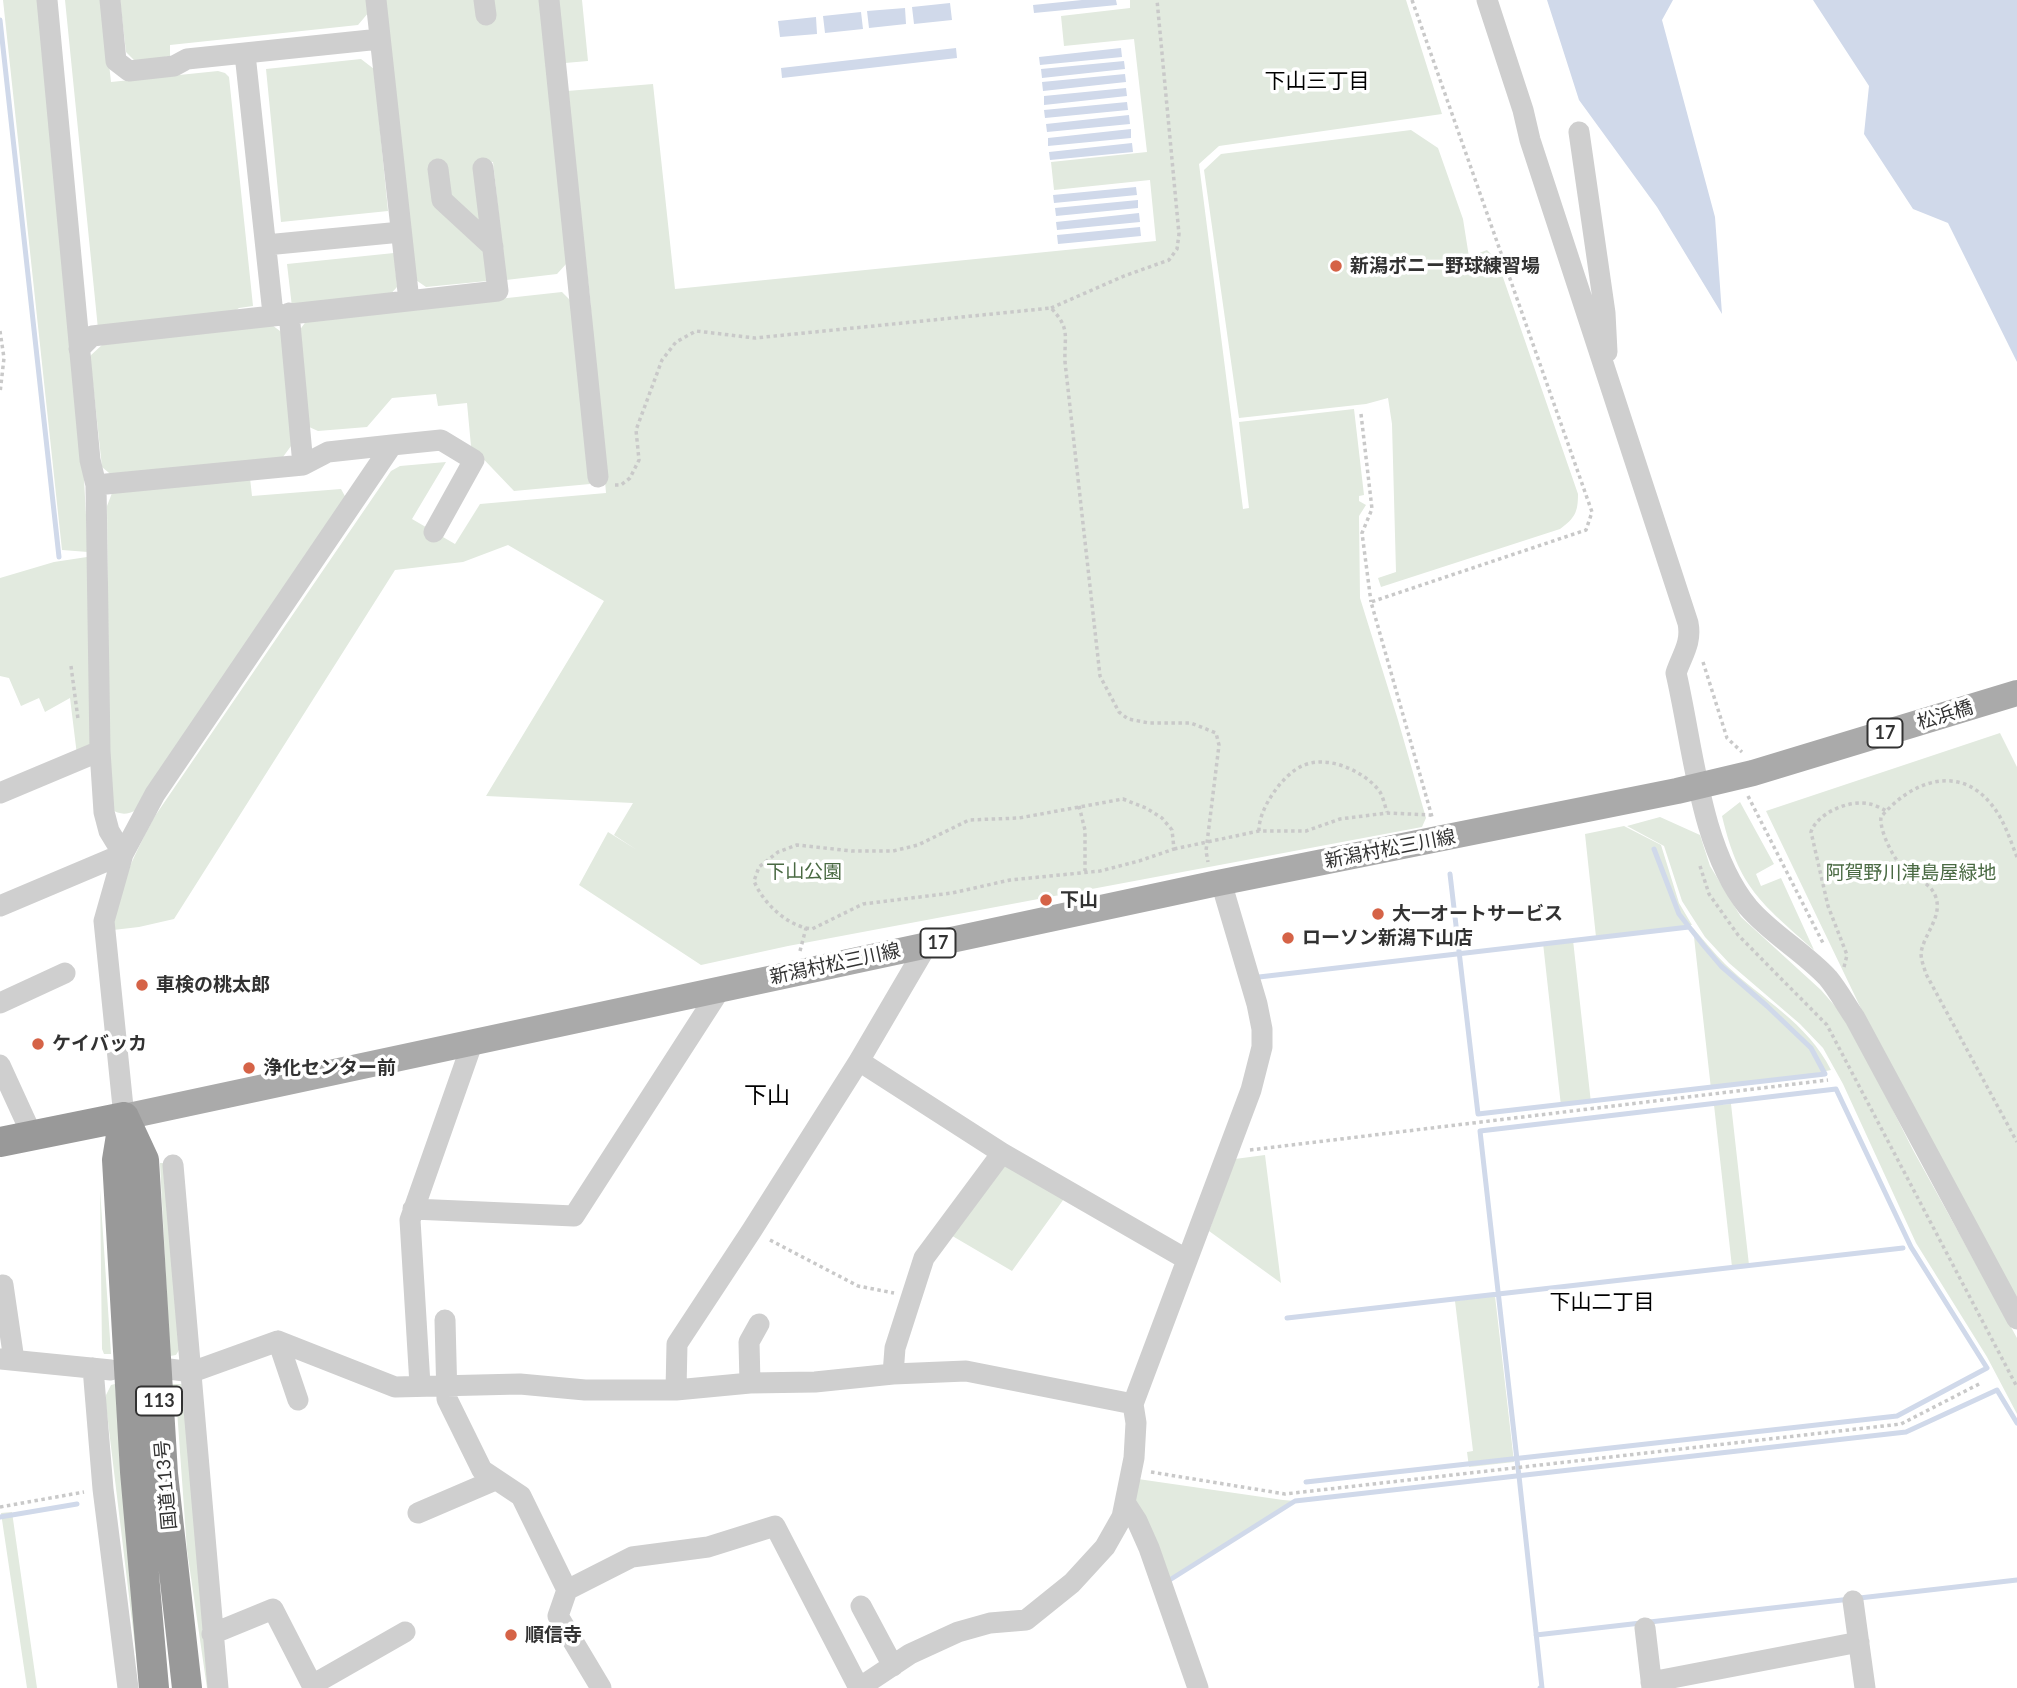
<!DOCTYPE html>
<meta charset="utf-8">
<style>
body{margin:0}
canvas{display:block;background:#fff}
</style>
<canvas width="2017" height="1688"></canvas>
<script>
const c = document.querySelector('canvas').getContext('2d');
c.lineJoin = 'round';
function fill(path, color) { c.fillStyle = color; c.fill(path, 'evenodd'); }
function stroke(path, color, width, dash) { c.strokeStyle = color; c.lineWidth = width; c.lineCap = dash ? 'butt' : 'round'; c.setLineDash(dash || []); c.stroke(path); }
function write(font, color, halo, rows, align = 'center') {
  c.font = font + ' Lato,"Noto Sans JP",sans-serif'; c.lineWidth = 7; c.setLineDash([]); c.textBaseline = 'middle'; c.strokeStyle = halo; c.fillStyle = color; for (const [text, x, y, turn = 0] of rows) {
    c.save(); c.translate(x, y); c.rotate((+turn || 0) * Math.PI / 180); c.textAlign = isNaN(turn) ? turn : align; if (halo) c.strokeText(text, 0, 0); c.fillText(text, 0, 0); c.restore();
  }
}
const green = new Path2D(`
 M3,0h36l44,461 5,91 -26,-2z
 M65,0h37l9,82 107,-11 7,2 4,4 24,229 -14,2 -11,8 -130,13z
 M120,0h248l1,12 -11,13 -188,20v11l-34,6 -10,-10z
 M385,0h154l28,263 -10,11 -51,6 -13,-118 -18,2 7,68 -35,-34 -4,-32 -9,1 4,36 46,43 3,35 -61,6 -13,-9z
 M558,0h24l6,61 -23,2z
 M1130,0h276l36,114 -223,32 -20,18 44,345 6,-1 -10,-86 115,-13 10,86 -5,1v5l7,4 -7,11 1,82 38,122 28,98 -4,9 -634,119 -87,19 -122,-80 29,-53 29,18 -23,-15 19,-32 -147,-7 118,-195 -96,-56 -45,17 -68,8 -221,349 -35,8 -26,3c-3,-28 28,-89 42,-114l236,-345 9,-5 46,-4 -34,57 43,25 25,-40 126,-11 -16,-195 -23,-207 86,-7 22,205 481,-48 -6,-61 -96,10 -3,-28 96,-10 -13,-113 -70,7 -3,-30 69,-8z
 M361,59l13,10 14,142 -107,11 -15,-153z
 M1411,130l27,18 25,71 6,38 18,-7 10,10 81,234c0,18 -3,24 -18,35l-179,58 -3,-9 18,-6 -4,-148 -4,-26 -22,6 -127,14 -35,-248 17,-16z
 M394,253l3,34 -9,10 -96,10 -5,-43z
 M562,292l10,10 18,182 -76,7 -43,-45 -4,-43 -29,3 -2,-12 -44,4 -25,29 -49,4 -11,-5 -8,-95 8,-11z
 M272,325l12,9 10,108 -14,19 -165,17 -13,-11 -12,-111 13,-12z
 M250,478l2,18 89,-7 5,9 -209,312c-11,5 -16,5 -27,-1l-3,-303 5,-13z
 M87,557l5,192 -15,6 -7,-57 -25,14 -6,-14 -18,8 -12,-28 -9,-2v-98l54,-16z
 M2000,733l17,34v535l-149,-279 -102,-212z
 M1740,802l34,62 -18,10 5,12 20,-8 33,72c-53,-47 -75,-62 -92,-134z
 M1660,817l40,18 10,31 31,51 80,73 27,31 65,129 104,188v76l-30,-57 -71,-114 -73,-159 -20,-36 -23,-24 -71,-61 -24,-26 -23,-36 -18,-55 -37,-20z
 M1624,826l37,19 18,58 13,22 -96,12 -11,-103z
 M1693,928c11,12 21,25 32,36 37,36 82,58 106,106l-48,10 -72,9z
 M1573,940l18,163 -30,3 -18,-163z
 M1731,1104l18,161 -17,2 -18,-162z
 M1265,1155l16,128 -72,-52 26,-72z
 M1003,1158l63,38 -54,75 -63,-37z
 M160,1163h3l16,187 -3,5 -6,1z
 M100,1189l11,165h-7l-2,-5z
 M1495,1296l19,166 -45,5 -2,-15 6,-1 -18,-150z
 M115,1384l25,304 -34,-283v-10l5,-10z
 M171,1384h10l4,3 26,301h-4l-20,-138 -10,-140z
 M1138,1479l145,21 12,1 -127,80 -34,-80z
 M12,1512l25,176h-10l-26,-175z`);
const water = new Path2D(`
 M1082,0h34l1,5 -83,8 -1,-8z
 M1547,0h126l-11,20 53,197 7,97 -65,-107 -78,-107z
 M1813,0h204v362l-69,-139 -35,-14 -49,-75 5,-48z
 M950,3l2,17 -38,4 -2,-17z
 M905,8l1,16 -37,4 -2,-17z
 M861,12l2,17 -38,4 -2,-17z
 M816,17l1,17 -37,3 -2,-16z
 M956,48l1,10 -175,20 -1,-10z
 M1121,48l1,9 -82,8 -1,-8z
 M1124,61l1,8 -83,9 -1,-9z
 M1125,74l1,8 -83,9 -1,-9z
 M1126,88l1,8 -83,9v-9z
 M1127,102l1,8 -83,8 -1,-8z
 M1129,115l1,9 -83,8 -1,-8z
 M1131,129v9l-83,8v-8z
 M1132,143l1,9 -83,8 -1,-8z
 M1136,187l1,8 -83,8 -1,-8z
 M1138,200v8l-82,8 -1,-8z
 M1139,213l1,9 -83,8 -1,-8z
 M1140,227l1,9 -83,8 -1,-9z`);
const stream = new Path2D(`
 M0,20l59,537
 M1450,874l28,240 347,-40 -14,-26 -44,-42 -46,-40 -17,-20 -25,-32 -25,-65
 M1259,977l430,-50
 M1287,1318l616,-70
 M1306,1482l591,-66 90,-48 -76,-121 -75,-158 -356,42 37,329 2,16 23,212h-2
 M0,1517l77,-13
 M1168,1581l127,-80 611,-69 91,-42 20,33
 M1536,1635l481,-55`);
const path = new Path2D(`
 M1412,0l180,512 -6,18 -215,72 61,215
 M1051,308l73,-32 45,-16 8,-11 2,-15 -22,-234
 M0,331l4,27 -4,35
 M1361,414l11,95 -10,24 9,69
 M615,485h6l9,-7 9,-18 -3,-30 26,-70 14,-18 20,-11 59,7 296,-30c20,21 13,28 14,54l35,314 19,36 9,7 21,4h42l25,10 3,12 -13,106 2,11
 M1703,662l24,76 15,14
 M71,666l7,53
 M1748,796l76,149
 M1079,806l6,24v41
 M1259,831c-1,-21 23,-56 43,-65 25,-12 63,5 78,26 3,5 5,14 7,20
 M1174,849l85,-18h47l34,-12 47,-6 44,2
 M2017,857c-7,-17 -13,-38 -26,-53 -33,-41 -81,-22 -110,13 -2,14 14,45 25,54 10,8 24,12 29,24 9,21 -11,38 -14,58 0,7 3,14 5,21l91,168
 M1700,866l9,28 29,41 89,90 190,362
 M800,951l6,-23c-22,-5 -44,-27 -52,-47l5,-14 19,-15 19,-7 55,6h41l25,-6 51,-25 50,-2 104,-19 23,9 16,10 10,12 2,19 -35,12 -39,10 -90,9 -58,13 -89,11 -51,25 -6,-1
 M1844,967l3,-12 -19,-49 -17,-74c6,-19 39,-33 59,-28 5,1 11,4 16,7
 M1250,1150l578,-70
 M770,1240l88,46 36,7
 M1151,1472l134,22 616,-70 80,-41
 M0,1507l84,-15`);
const minor = new Path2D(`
 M47,0l43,460 6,25 4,266 4,61 5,19 14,23
 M110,0l6,61 13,10 45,-5 13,-7 193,-20
 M376,0l33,301
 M484,0l2,15
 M549,0l49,477
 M1487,0l36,110 7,30 158,483c4,20 -6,32 -12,50 17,73 24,175 72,234 23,27 56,45 80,71 10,12 18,27 27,40l162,301
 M245,54l28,260
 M1579,132l26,181 2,39
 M438,169l4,31 51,47
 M266,245l135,-13
 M289,313l14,152
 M79,349l13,-13 406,-45 -15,-123
 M96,485l207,-20 25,-13 64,-7
 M0,793l100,-42
 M0,906l123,-52
 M0,1003l65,-30
 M859,1061l143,92 184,106
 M0,1065l32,70
 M124,1117l-20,-196 19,-67 32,-60 237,-349 49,-5 33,20 -40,72
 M173,1165l45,523
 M413,1209l161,7 147,-228
 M3,1285l11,75
 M445,1320l2,79 35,71 39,26 46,94 -9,26 43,72
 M278,1341l20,59
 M0,1359l111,11
 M93,1368l10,121 25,199
 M169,1369l23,3 86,-31 117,46 125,-3 65,6h91l74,-7 65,-1 78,-8 73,-3 167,33
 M893,1374l2,-26 29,-90 78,-105
 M750,1383l-1,-41 10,-18
 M420,1385l-10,-165 63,-179
 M676,1390l1,-46 75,-114 107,-169 68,-116
 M1126,1504l11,17 12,27 49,140
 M418,1513l77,-33
 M567,1590l65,-33 76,-10 67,-21 84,162
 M1853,1601l12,87
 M861,1606l32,60
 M1645,1628l7,60
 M212,1634l61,-25 39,76 93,-53
 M1651,1682l208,-40
 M859,1688l51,-34 48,-22 32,-9 36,-3 46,-37 33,-36 17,-30 12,-59 2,-35 -3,-19 118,-314 11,-43v-18l-5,-25 -36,-122`);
const major = new Path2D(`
 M124,1117l1089,-233 464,-93 76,-18 264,-80`);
const highway = new Path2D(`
 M124,1117l20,43 19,314 24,214
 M124,1117l-7,43 18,312 19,216
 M0,1142l124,-25`);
const markers = [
 [1336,266,7,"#d56347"],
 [1046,900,7,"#d56347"],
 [1378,914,7,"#d56347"],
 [1288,938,7,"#d56347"],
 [142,985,7,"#d56347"],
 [38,1044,7,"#d56347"],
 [249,1068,7,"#d56347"],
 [511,1635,7,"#d56347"]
];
const shields = [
 [1885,733,35],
 [938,943,35],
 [159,1401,46]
];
const shieldNames = [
 ["17",1885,733],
 ["17",938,943],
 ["113",159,1401]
];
const poiNames = [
 ["新潟ポニー野球練習場",1350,266],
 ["下山",1060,900],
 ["大一オートサービス",1392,914],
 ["ローソン新潟下山店",1302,938],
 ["車検の桃太郎",156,985],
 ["ケイバッカ",52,1044],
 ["浄化センター前",263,1068],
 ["順信寺",525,1635]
];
const streetNames = [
 ["松浜橋",1945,715,-17],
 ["新潟村松三川線",1390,849,-11],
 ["新潟村松三川線",835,964,-12],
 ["国道113号",166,1485,-95]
];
const parkNames = [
 ["下山公園",804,872],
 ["阿賀野川津島屋緑地",1911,873]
];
const neighbourhoodNames = [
 ["下山三丁目",1317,81],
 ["下山二丁目",1602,1302]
];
const quarterNames = [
 ["下山",767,1096]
];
fill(green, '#e2eadf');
fill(water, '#d0d9ea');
stroke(stream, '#d0d9ea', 5);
stroke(path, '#c9c9c9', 3.5, [3.5, 3.5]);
stroke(minor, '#cfcfcf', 21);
stroke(major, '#aaa', 26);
stroke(highway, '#999', 30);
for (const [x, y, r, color] of markers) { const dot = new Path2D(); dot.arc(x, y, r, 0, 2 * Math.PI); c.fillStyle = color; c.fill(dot); stroke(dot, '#fff', 2.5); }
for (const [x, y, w] of shields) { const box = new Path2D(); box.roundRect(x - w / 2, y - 14.5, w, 29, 5); c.fillStyle = '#fff'; c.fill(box); stroke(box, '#323232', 2); }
write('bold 18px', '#323232', null, shieldNames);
write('bold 19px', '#323232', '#fff', poiNames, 'left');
write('19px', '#323232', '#fff', streetNames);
write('19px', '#4a6a43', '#fff', parkNames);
write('21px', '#000', '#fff', neighbourhoodNames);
write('23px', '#000', '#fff', quarterNames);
</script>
